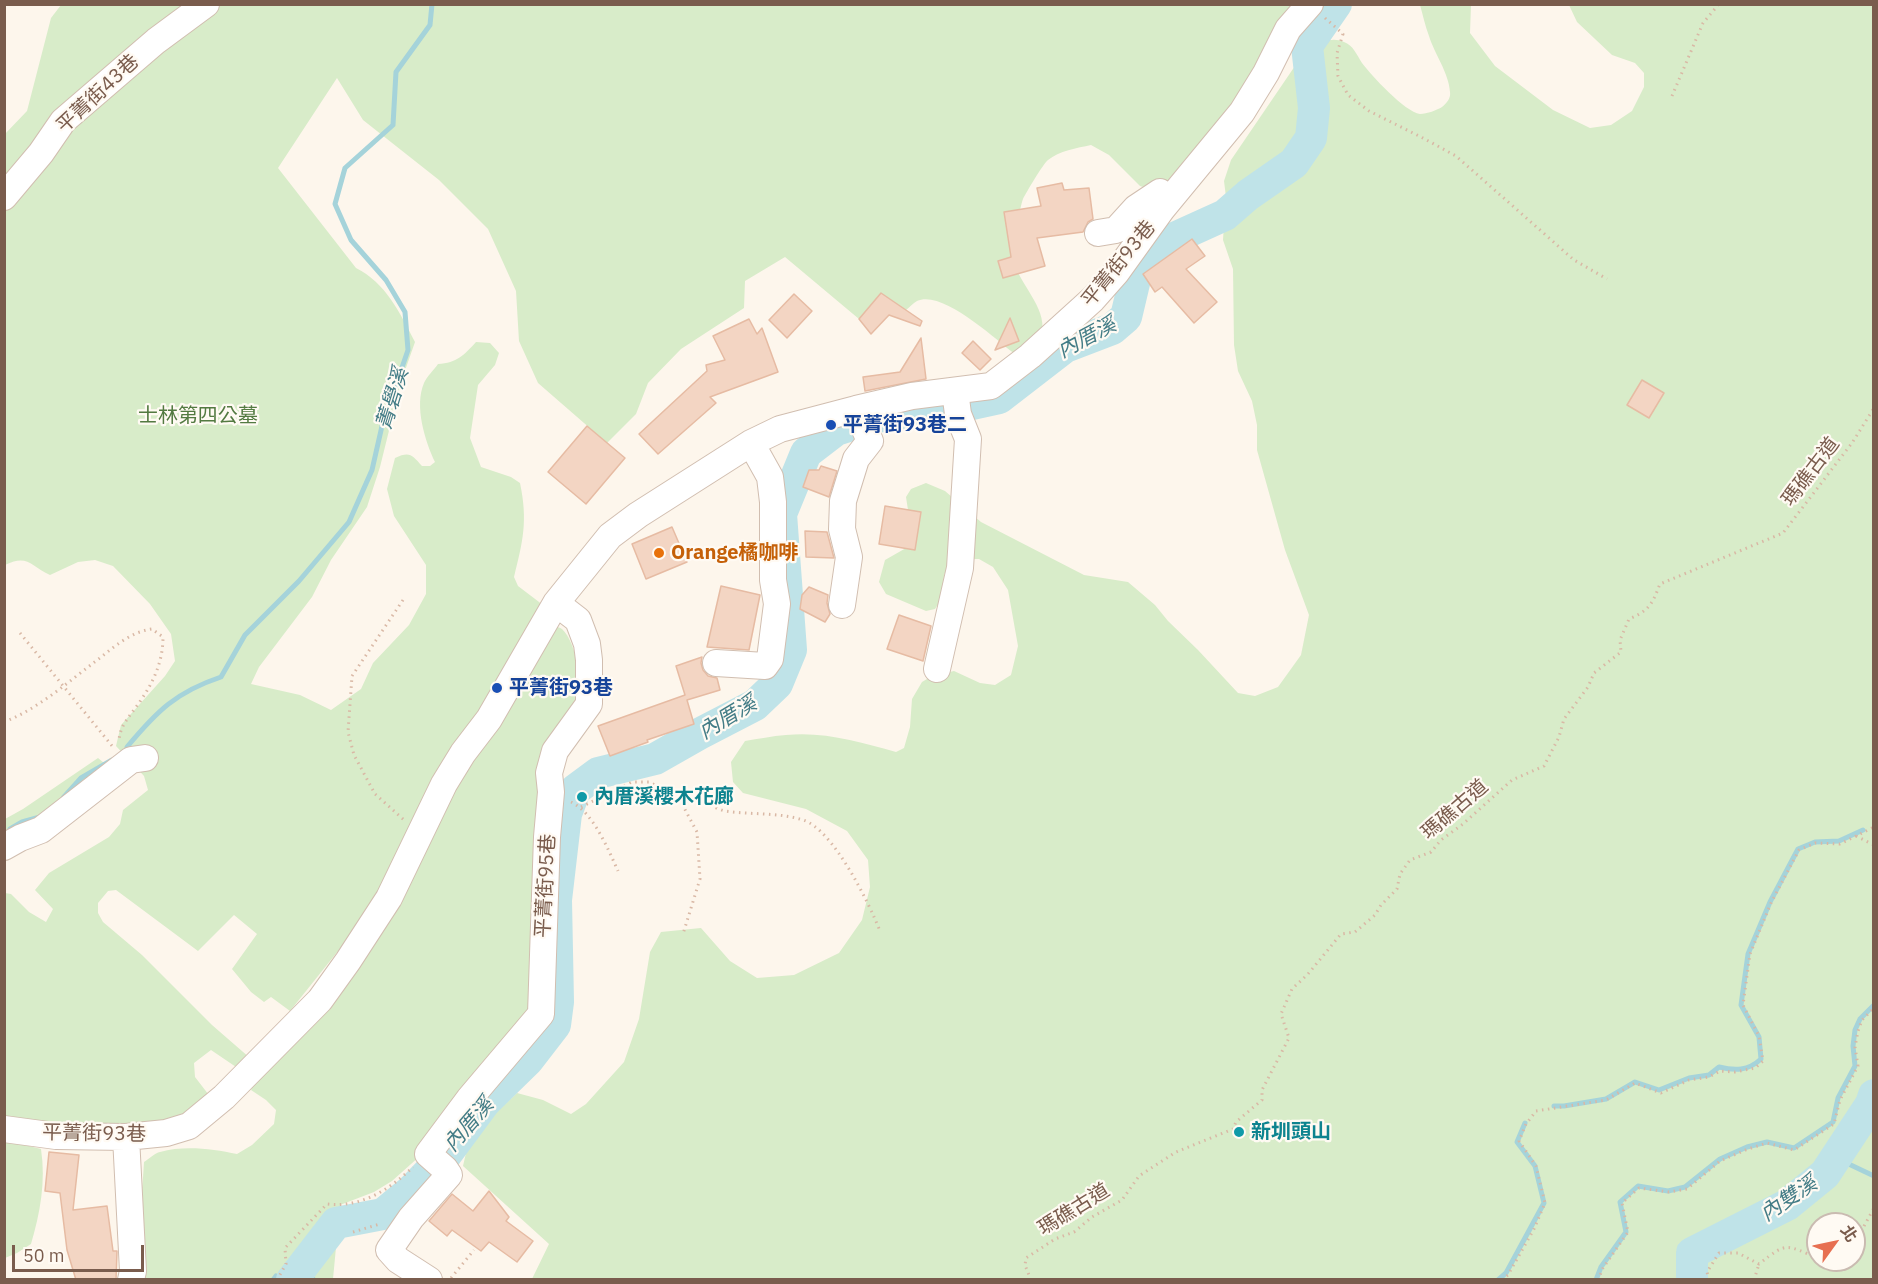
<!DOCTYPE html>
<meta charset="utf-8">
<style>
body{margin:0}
#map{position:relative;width:1878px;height:1284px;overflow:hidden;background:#fdf6ec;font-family:"IBM Plex Sans","Noto Sans TC",sans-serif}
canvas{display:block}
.frame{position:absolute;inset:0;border:6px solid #7a5c4d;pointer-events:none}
.north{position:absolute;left:1806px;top:1212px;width:60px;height:60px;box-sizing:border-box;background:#fffaf3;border:2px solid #cabbb1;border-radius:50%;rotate:57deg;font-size:16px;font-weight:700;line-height:24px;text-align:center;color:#7a5c4d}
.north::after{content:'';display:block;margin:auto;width:21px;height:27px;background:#e76f51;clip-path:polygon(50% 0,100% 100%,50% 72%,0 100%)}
.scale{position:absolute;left:12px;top:1245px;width:132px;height:27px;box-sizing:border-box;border:3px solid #7a5c4d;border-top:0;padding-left:8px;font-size:18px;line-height:21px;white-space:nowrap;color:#7a5c4d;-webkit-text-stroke:4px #fffaf3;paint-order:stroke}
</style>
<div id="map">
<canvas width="1878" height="1284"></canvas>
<div class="frame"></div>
<div class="north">北</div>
<div class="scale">50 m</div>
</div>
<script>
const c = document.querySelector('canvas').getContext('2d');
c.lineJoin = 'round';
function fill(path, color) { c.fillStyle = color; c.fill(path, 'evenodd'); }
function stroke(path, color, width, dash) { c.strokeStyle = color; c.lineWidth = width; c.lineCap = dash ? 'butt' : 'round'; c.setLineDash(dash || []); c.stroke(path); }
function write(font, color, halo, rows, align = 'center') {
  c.font = font + ' "IBM Plex Sans","Noto Sans TC",sans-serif'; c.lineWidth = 4.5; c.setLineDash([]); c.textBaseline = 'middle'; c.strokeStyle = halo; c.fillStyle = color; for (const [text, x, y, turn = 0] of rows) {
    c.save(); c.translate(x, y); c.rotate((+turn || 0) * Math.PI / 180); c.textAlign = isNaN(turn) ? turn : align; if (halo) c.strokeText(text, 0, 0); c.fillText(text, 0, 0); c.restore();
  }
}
const green = new Path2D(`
 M61,5h1237l-42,69 -77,103 -30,12 -9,-3 -31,-31 -18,-10c-14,3 -32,6 -43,15 -5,4 -22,33 -25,39 -3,7 -11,52 -10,59 5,26 34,48 29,75l-27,21c-20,-15 -73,-65 -98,-53 -4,2 -8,7 -11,9l-25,-17 -22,26 -74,-62 -40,24 -1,27 -63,41 -33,34 -12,31 -29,29 -69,-60 -19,-42 -3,-50 -28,-62 -49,-49 -76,-60 -26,-42 -59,90 78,100c30,15 44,45 59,74l-14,40 -21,85 -13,40 -36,53 -19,37 -53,70 -8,17 49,11 31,15 30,-21 12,-26 36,-38 17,-31v-29l-32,-49 -7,-27 8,-31c15,-7 17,-3 27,8h8l5,-4c-10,-21 -21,-56 -11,-79 3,-7 10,-13 14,-19 19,-1 26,-9 38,-22l14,1 9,10 -4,12 -17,20 -8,53 11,29 30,10 9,6c8,38 3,58 -6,94l4,9 25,19 -135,238 -58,93 -60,75 -19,-14 -7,5 -13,-10 -19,-23 25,-35 -23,-19 -36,36 -82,-61 -8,1 -10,12v10l5,9 39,33 70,70 38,33 -11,11 -28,-19 -17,13 1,14 17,22 -44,24 -36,7 -127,-9v-228l6,1 18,18 17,10 7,-13 -18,-19 14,-17 60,-36 11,-13 3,-14 25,-20 -4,-14 -28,-30 5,-21 44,-49 10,-15 -4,-27 -21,-30 -37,-38 -18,-6 -17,2 -28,13c-20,-9 -22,-21 -45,-10l-1,-430 23,-24 24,-93z
 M1420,5h51l-1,28 25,33 58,44 37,18 21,-3 21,-14 12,-24v-14l-9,-10 -23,-8 -35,-33 -8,-17h304v1274h-1341l17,-35 -86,-78 5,-22 18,-22 31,-29 26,7 28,14 15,-10 38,-42 15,-43 11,-67 11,-20 40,-4 29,33 27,17 37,-3 45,-22 23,-33 8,-33 -2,-27 -21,-29 -41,-22 -63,-16 -10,-11 -2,-20 14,-21c13,-2 27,-5 41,-6 37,-4 75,7 110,17l8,-4 6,-21 2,-28 10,-17 10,-6 22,-5 26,12 15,2 16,-10 7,-29 -10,-56 -15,-23 -14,-8h-27l-8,16 -1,22 -8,12 -9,2 -40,-17 -7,-12 6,-22 21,-12 9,1 6,-37 -13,-2 -2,-13 5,-8 15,-6 19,8 36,31 103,53 44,7 27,23 13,16 30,29 40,43 17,3 23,-9 23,-32 8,-40 -24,-65 -28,-100v-25l-5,-24 -14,-30 -4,-26 -1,-76 -10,-29 1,-16 3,-19 -3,-24 7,-21 66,-97c9,-14 30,-29 47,-21 9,3 13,13 18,21 9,12 43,49 58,51 7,0 17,-4 22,-7 5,-4 9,-9 8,-15 -1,-19 -16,-39 -21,-56 -4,-10 -6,-21 -9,-31zM1818,1224h36v36h-36z
 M553,625c3,2 6,2 9,4 15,14 22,58 14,76 -7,15 -28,34 -35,50 -7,16 -2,35 2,51l-15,211 -108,139 -28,25 -18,11 -34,13 -7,74h-208l16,-70 3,-47c5,-3 11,-9 16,-10 25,-7 53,-3 77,2l15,-9 22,-21 2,-14 -10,-10 -15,-10 9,-21 193,-285z
 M98,758l12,10 -105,82v-31l18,-10z
 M5,1140l36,9c5,33 -1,64 -10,95l-14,9 -12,5z`);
const stream = new Path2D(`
 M127,747c30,-36 49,-55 94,-70l24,-42 54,-54 50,-59 23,-52 10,-44 26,-76 -3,-38 -19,-32 -35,-40 -16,-36 10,-36 48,-43 3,-53 34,-47 2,-21
 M63,798l18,-20 31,-18
 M10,829l12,-7 18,-5
 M1554,1106h10l42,-7 29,-17 24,8 30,-12 20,-3 10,-8c16,4 29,4 42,-8l-2,-22 -18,-32 7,-51 22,-52 28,-53 17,-7 24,-1 24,-11
 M1836,1158l38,18
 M289,1267l11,2 14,11
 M273,1280l3,-4
 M1498,1280l8,-7 38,-70 -9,-37 -18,-24 8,-19
 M1596,1280l5,-13 25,-35 -6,-30 18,-16 30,5 17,-4 35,-28 27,-12 20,-5 27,6 39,-26 5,-24 17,-32 -2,-20 2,-16 5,-11 14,-14`);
const river = new Path2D(`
 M292,1280l44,-57 47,-9 29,-24 33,-34 40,-54 43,-42 27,-35 3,-23 -2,-102 10,-86 9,-24 23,-17 57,-14 44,-25 56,-29 22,-21 14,-34 -10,-136 25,-61 30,-23 41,-13 90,-12 32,-7 66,-51 47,-18 14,-12 13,-55 22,-18 64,-29 23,-20 46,-32 17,-25 3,-30 -7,-62 29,-42
 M1692,1280v-27l95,-48 38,-31 46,-70 3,-9`);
const building = new Path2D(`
 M1062,183l2,7 25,-2 4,31 -5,3 -5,10 -46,6 8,28 -42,12 -5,-17 13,-4 -7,-45 37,-6 -4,-18z
 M1192,239l13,17 -19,13 31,33 -23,21 -32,-36 -7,5 -12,-18z
 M881,293l41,28 -2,5 -31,-11 -18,19 -12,-15z
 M794,294l18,17 -25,27 -18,-18z
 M1010,318l9,23 -24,9z
 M749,319l8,15 5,-6 16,44 -68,25 6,6 -58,51 -19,-20 68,-63 -1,-6 19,-5 -12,-24z
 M921,338l5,41 -61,12 -2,-14 37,-5z
 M973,341l18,18 -11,11 -18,-17z
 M1642,380l22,13 -15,25 -22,-13z
 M587,426l38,32 -39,46 -38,-32z
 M821,466l16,5 -8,26 -26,-10 6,-17h10z
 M885,506l36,6 -6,38 -36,-6z
 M672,527l15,35 -41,17 -14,-35z
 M805,531l22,1 7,26 -28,-1z
 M721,586l39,9 -11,55 -42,-3z
 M809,587l19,8 -1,8 3,11 -5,8 -25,-13 2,-14z
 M899,615l32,11 -8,35 -36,-12z
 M702,657l-1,6 2,7 5,6 9,2 3,12 -33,10 7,24 -47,16 1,2 -38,14 -12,-30 87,-31 -9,-29z
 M49,1152l30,3 -6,55 34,-4 6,45h4l-1,29h-40l-9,-30 -7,-57 -15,-2z
 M489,1191l20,26 -3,4 27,20 -16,21 -28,-20 -8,9 -29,-21 -5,6 -18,-15 23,-27 21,17z`);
const path = new Path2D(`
 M1325,18l18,16 -6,19 1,23 10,19 21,16 52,26 35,19 118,104 33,19
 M1672,96l31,-73 16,-19
 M403,600l-51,76 -4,56 6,23 21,39 29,26
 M20,633l93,114
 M4,722c34,-13 64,-40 92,-61 18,-14 34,-29 56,-32l11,8c0,24 -9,44 -22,63 -9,14 -22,25 -22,42
 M571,802c22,10 37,47 47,69
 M681,802c5,0 13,-2 18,-1 9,2 17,8 26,10 26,4 53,1 78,9 30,9 66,83 77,111
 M581,807l51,-25h18l31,20 16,30 3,47 -17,55
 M1856,836l18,9
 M353,1232l27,-8
 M1854,1232l9,-4 11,-20
 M451,1278l23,-28
 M277,1280l9,-16 -1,-16 42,-44c34,4 62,-14 86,-37
 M1031,1280l-6,-15 1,-7 29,-19 19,-7 18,-15 30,-17 17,-24 37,-24 57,-23 3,-7 26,-22v-10l27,-52 -8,-24 11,-25 16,-15 33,-40 14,-2 20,-17 6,-10 16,-16 3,-15 10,-14 21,-8 10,-12 22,-16 49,-44 32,-14 15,-29 5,-18 24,-32 6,-14 27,-21 -1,-12 9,-21c21,-9 23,-15 31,-35l123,-51 69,-90 22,-35
 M1502,1280l6,-5 26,-46 11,-26 -9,-37 -17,-25 7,-17 10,-13 70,-11 29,-17 26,10 28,-13 20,-3 11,-6 15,1 20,-4 8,-7 -4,-25 -16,-31 7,-51 21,-51 28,-53 16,-7 25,1 34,-17
 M1598,1280l5,-12 25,-36 -6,-29 17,-15 30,4 18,-3 33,-28 28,-12 19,-6 27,7 40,-26 6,-24 18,-34 -3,-19 3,-16 4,-11 12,-12
 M1709,1280l-2,-8 12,-19h19l21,11c29,-23 26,-19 59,-6
 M1754,1280l5,-16`);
const minor = new Path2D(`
 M4,197l37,-44 22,-32 93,-80 50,-37
 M1098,233l18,-3 20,-22 24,-16 2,16
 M842,605l7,-48 -7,-28 1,-28 13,-42 14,-18 -14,-32
 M716,663l49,3 5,-7 7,-55 -4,-24v-78l-3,-25 -19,-34
 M937,669l23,-101 8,-129 -10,-25 -3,-23
 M4,847l16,-9 21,-8 90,-70 14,-2
 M4,1129l52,7 70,1 40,-4 23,-7 35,-29 96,-97 28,-39 41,-63 55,-114 19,-31 26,-34 67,-116 54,-67 28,-21 113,-72 29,-14 76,-20 56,-13 79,-10 39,-30 63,-57 23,-26 46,-64 80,-97 24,-39 22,-44 22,-25
 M126,1137l7,134 -2,9
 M429,1280l-31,-20 -9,-10 22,-32 38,-43 -4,-6 -17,-15 41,-55 72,-85 6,-177 4,-45 -2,-19 6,-22 34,-47v-44l-2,-16 -9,-24 -22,-17`);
const markers = [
 [831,425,6,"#1a4fb4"],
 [659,553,6,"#e8710a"],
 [497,688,6,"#1a4fb4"],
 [582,797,6,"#0f9aa8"],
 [1239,1132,6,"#0f9aa8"]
];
const streetNames = [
 ["平菁街43巷",98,94,-43],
 ["平菁街93巷",1119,264,-51],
 ["瑪礁古道",1811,472,-53],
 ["瑪礁古道",1455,810,-41],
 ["平菁街95巷",546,886,-87],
 ["平菁街93巷",94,1134,1],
 ["瑪礁古道",1074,1210,-32]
];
const parkNames = [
 ["士林第四公墓",198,416]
];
const transitNames = [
 ["平菁街93巷二",843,425],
 ["平菁街93巷",509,688]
];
const foodNames = [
 ["Orange橘咖啡",671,553]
];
const cultureNames = [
 ["內厝溪櫻木花廊",594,797],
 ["新圳頭山",1251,1132]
];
const waterNames = [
 ["內厝溪",1087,338,-28],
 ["菁礐溪",393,399,-73],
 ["內厝溪",728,718,-31],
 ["內厝溪",469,1125,-49],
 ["內雙溪",1789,1199,-34]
];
fill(green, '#d8ecc9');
stroke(stream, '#a5d3da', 5);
stroke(river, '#bfe3e8', 32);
fill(building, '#f3d5c3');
stroke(building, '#e6bba3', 1.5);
stroke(minor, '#d1beb0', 28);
stroke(path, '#d9b8a5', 3, [1.5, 4.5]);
stroke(minor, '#fff', 26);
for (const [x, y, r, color] of markers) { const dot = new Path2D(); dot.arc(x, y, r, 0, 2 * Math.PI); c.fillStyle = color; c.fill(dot); stroke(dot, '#fffaf3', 2); }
write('20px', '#7a5c4d', '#fffaf3', streetNames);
write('20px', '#537a41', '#fffaf3', parkNames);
write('bold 20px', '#164399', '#fffaf3', transitNames, 'left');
write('bold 20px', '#c56008', '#fffaf3', foodNames, 'left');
write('bold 20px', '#0d838f', '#fffaf3', cultureNames, 'left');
write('italic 21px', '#437c86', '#fffaf3', waterNames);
</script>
